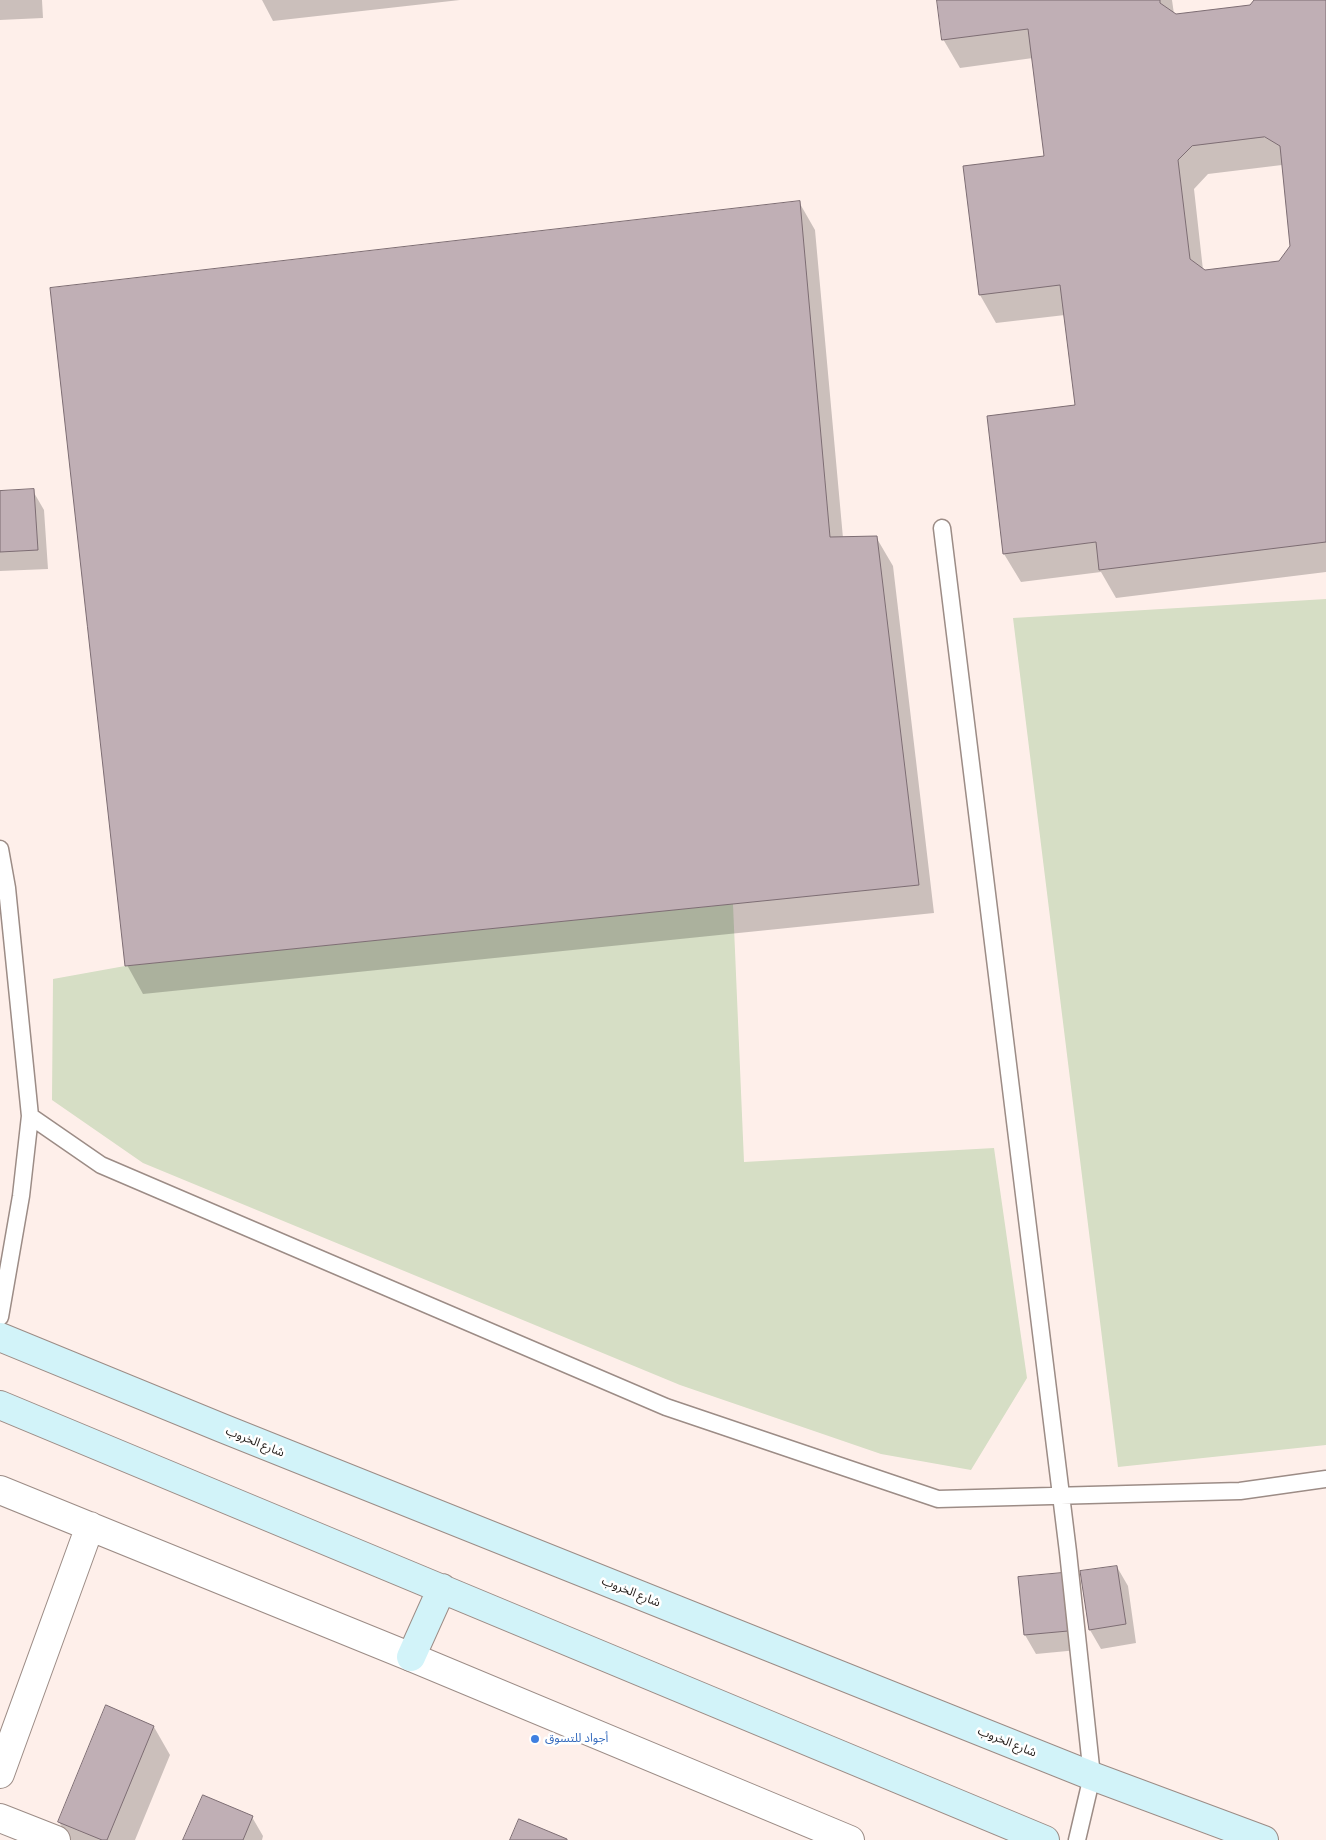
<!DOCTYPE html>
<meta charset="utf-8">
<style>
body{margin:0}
canvas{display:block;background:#feefea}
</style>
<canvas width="1326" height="1840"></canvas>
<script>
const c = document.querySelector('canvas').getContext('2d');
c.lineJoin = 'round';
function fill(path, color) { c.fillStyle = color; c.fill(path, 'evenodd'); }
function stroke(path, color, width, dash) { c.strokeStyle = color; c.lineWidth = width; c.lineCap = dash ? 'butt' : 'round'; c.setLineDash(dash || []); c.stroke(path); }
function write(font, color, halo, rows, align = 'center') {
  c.font = font + ' Merriweather,"Noto Sans Arabic",serif'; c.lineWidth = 5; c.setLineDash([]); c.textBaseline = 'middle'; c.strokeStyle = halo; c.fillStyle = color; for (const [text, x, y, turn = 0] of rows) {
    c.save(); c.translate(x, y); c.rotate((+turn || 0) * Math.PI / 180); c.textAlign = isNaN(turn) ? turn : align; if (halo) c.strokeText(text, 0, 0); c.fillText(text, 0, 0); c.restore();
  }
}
const green = new Path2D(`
 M1326,599v846l-208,22 -105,-849z
 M733,904l11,258 250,-14 33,230 -56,92 -90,-16 -201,-69 -537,-222 -91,-63 1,-121 72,-13z`);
const shadow = new Path2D(`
 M0,0h42l1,18 -43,2z
 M262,0h198l-187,21z
 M939,0h233l2,14 1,1 76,-8 4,-7h71v572l-210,26 -15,-26 -80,10 -17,-28 72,-148 -11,-91 -69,8 -16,-28 65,-138 -12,-99 -73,10 -17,-29zM1282,165l10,81 -12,16 -75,9 -2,-1 -9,-81 14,-15z
 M799,202l16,28 28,308 33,-1 17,29 41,347 -791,81 -16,-29z
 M33,491l11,19 4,59 -48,2v-79z
 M1117,1567l11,19 8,57 -35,6 -11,-19z
 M1061,1574l11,19 6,57 -42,4 -11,-19z
 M154,1727l16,28 -35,85h-65l-11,-18z
 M252,1817l11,19 -1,4h-77z`);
const building = new Path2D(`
 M937,0h223v3l16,11 74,-9 4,-5h72v542l-227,28 -3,-28 -93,12 -16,-138 88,-11 -15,-120 -81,10 -16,-129 81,-10 -16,-127 -86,11zM1265,137l15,9 10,100 -11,15 -74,9 -15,-11 -12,-99 14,-14z
 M800,201l30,336 47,-1 42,349 -794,81 -75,-678z
 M34,489l4,61 -38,2v-61z
 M1117,1566l9,58 -37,6 -9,-59z
 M1062,1573l6,58 -44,4 -6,-58z
 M106,1705l48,21 -47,114h-5l-44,-18z
 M203,1795l50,21 -10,24h-60z
 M519,1819l48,20v1h-57z`);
const service = new Path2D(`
 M942,528l126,1024 24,224 -15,64
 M0,849l7,39 23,228 71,49 565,242 272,92 302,-8 86,-12
 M0,1317l21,-121 9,-80`);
const minor = new Path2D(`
 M0,1490l411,167 439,183
 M0,1774l90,-248
 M0,1818l56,22`);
const secondary = new Path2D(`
 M0,1337l222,91 870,348 172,64
 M0,1405l1045,435
 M411,1657l31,-69`);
const markers = [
 [535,1739,5,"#3f7fe0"]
];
const streetNames = [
 ["شارع الخروب",255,1442,22],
 ["شارع الخروب",631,1592,22],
 ["شارع الخروب",1007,1742,22]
];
const shopNames = [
 ["أجواد للتسوق",545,1739]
];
fill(green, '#d6dec5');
fill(shadow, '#0003');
fill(building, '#c0afb5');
stroke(building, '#7d6d73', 1);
stroke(service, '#9c8c86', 19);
stroke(minor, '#9c8c86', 30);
stroke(secondary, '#9c8c86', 30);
stroke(service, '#fff', 16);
stroke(minor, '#fff', 28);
stroke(secondary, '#d2f3f9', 28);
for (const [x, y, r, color] of markers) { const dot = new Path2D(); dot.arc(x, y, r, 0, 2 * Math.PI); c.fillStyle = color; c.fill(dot); stroke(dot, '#fff', 2); }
write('12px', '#1f1916', '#fff', streetNames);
write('12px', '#366cbe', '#fff', shopNames, 'left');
</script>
